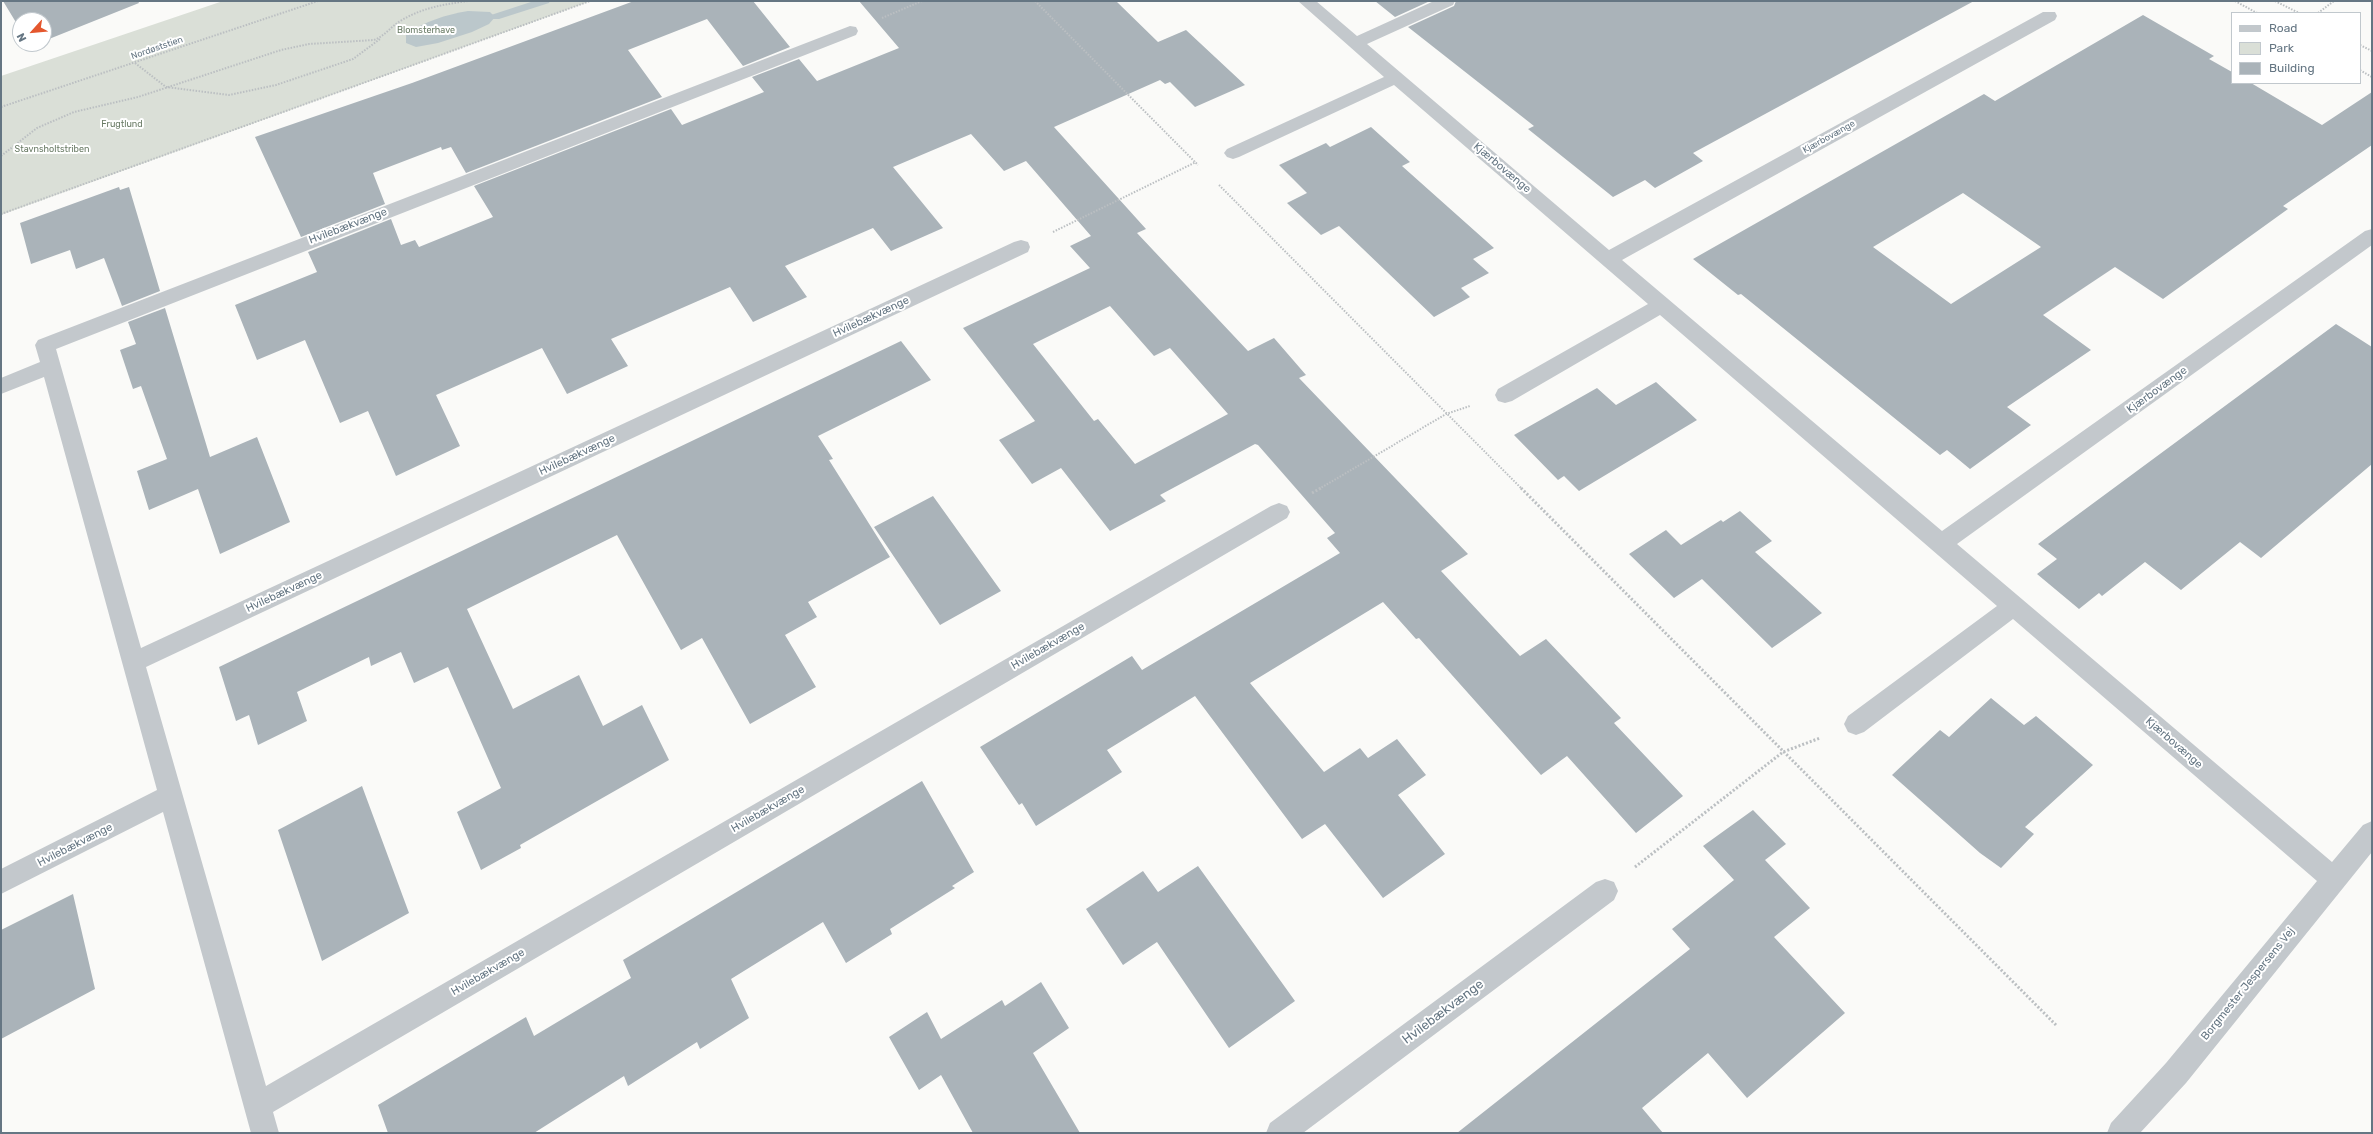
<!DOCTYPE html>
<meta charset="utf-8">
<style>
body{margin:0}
#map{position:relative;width:2373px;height:1134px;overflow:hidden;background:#fafaf8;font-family:Rubik,sans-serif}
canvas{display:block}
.frame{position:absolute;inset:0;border:2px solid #657683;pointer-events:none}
.legend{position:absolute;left:2231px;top:12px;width:130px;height:72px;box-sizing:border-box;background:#fff;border:1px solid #c1c8cd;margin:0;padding:5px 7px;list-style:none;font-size:12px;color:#657683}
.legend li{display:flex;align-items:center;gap:8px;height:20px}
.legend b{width:20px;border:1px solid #c1c8cd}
.north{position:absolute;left:12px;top:12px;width:40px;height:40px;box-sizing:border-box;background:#fff;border:1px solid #c1c8cd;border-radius:50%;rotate:243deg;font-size:11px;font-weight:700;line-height:16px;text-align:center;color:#657683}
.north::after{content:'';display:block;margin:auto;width:14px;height:18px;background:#e4572e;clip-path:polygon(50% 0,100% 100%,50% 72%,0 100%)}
</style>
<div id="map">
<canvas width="2373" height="1134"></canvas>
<div class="frame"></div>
<ul class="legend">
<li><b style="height:5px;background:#c3c8cc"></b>Road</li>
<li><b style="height:11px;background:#dadfd7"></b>Park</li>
<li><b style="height:11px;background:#aab3b9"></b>Building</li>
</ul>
<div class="north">N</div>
</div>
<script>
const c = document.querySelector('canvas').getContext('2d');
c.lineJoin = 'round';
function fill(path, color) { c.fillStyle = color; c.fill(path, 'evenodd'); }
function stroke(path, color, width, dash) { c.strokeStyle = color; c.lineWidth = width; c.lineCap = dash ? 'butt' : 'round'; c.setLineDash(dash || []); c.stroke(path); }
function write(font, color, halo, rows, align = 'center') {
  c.font = font + ' Rubik,sans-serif'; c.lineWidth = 4; c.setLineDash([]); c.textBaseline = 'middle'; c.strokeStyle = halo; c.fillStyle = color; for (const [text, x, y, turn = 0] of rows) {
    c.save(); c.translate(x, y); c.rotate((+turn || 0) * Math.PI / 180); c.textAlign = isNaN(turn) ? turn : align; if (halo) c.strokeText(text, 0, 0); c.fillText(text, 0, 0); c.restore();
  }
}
const green = new Path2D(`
 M223,1h368l-590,214v-139z`);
const water = new Path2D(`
 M468,11l22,1 5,5 -6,7 -17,8 -34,11 -22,4 -10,-4v-9c20,-13 39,-19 62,-23z`);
const stream = new Path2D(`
 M534,1h16l-1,2 -50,16h-8l-2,-2 2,-2z`);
const building = new Path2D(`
 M3,1h135l1,2 -95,38v-21h-24v9z
 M634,1h119l37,46 -47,19 -36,-47 -79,31 34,47 -196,76 -15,-26 -9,3 -1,-3 -68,26 12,31 -84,33 -46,-100 157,-54z
 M859,1h257l42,41 28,-12 59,55 -50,22 -25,-25 -5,2 -5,-4 -106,47 92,102 -9,4 111,118 26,-13 32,37 -7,3 169,176 -27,17 79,85 26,-17 75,79 -7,5 69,73 -47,37 -69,-77 -26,19 -122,-137 -3,1 -33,-37 -133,81 74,89 36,-24 8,10 29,-19 29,36 -28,20 47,59 -62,44 -58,-74 -23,15 -107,-143 -88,54 15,22 -86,54 -14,-23 -3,2 -39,-58 152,-91 10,14 198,-117 -13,-15 8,-5 -77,-88 -3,-1 -95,51 6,6 -56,30 -49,-63 -29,16 -33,-44 36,-19 -72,-93 127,-60 -20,-22 21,-10 -65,-75 -22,10 -33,-37 -78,33 50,61 -52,23 -18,-23 -88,38 22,31 -54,25 -23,-35 -119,52 17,27 -61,28 -25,-46 -106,47 24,51 -64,30 -28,-65 -28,12 -35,-83 -48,20 -22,-55 82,-33 -9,-20 83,-33 10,26 14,-5 4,7 74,-30 -19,-31 197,-77 11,16 82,-33 -12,-15 47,-18 18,22 82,-33zM1110,306l44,50 16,-8 58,66 -93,50 -37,-45 -4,2 -61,-77z
 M1375,1h55l-35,16z
 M1456,1h518l-281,152 10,8 -48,27 -10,-8 -32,17 -85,-68 6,-3 -126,-99 46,-21z
 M2143,15l71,41 -5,3 23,13v11h19l71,42 50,-33v53l-89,61 5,3 -125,90 -48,-32 -72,48 48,35 -84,57 24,18 -61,44 -23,-19 -7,5 -199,-161 -3,1 -45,-36 291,-165 11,7zM1963,193l78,54 -90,57 -78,-57z
 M1371,127l39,35 -8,4 92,82 -21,11 16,14 -28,15 9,9 -36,20 -95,-91 -18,9 -34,-32 20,-10 -28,-28 47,-22 4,4z
 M119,187l1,3 9,-3 31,104 -38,15 -18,-48 -28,11 -6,-19 -39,14 -11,-41z
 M165,308l45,149 47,-20 33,85 -70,32 -22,-65 -49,21 -12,-39 30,-12 -26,-73 -8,3 -13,-39 16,-6 -8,-22z
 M2336,324l36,23v117l-111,94 -21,-16 -59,48 -36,-28 -43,34 -3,-3 -20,16 -42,-35 20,-15 -19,-15z
 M901,341l30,39 -113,56 15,23 -4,1 61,97 -82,45 9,15 -32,18 31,52 -66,37 -48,-86 -21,12 -64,-115 -150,74 46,100 66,-34 24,51 39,-21 27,55 -149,85 1,3 -40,22 -24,-58 44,-24 -53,-121 -34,16 -13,-31 -30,14 -2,-9 -72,35 10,29 -49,24 -9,-30 -13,6 -17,-54z
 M1656,382l41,38 -118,71 -15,-15 -6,4 -44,-45 83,-47 19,17z
 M933,496l68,95 -61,34 -66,-98z
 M1740,511l32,30 -17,11 67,61 -50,35 -70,-69 -28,19 -45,-44 37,-24 15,15 40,-25 2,2z
 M1991,698l33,27 12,-9 57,49 -68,62 9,7 -33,34 -21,-15 -88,-78 48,-45 9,7z
 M922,781l52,91 -22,14 3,2 -65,41 2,5 -46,29 -23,-41 -92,57 18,39 -49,31 -3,-7 -69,44 -4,-10 -90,57h-146l-10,-28 148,-88 8,19 97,-58 -8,-18z
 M362,786l47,127 -87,48 -44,-131z
 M1753,810l33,34 -21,16 45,48 -36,29 71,76 -98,85 -39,-45 -66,55 21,25h-206l233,-184 -18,-20 62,-49 -31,-34z
 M1198,866l97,135 -66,47 -72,-106 -34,23 -37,-56 57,-38 15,21z
 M73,894l22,95 -94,50v-109z
 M1041,982l28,46 -36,25 47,80h-107l-32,-58 -22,15 -30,-53 38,-25 14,27 61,-39 3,6z`);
const pathFar1 = new Path2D(`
 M1035,1l163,164
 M2235,1l22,12
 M2275,1l24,12
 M2318,13l16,-12
 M882,18l40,-17
 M2360,45l12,6
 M135,63l31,24 63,8 47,-10 77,-26 27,-20
 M2360,70l12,7
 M1,107l317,-106
 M1,156l36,-28 37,-16 64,-15 143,-47 28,-6 65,-4c11,-4 17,-14 28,-20 20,-12 43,-16 66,-19
 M1219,185l303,304
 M1,214l589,-213
 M1053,232l143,-70
 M1319,489l127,-75 24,-8`);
const path = new Path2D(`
 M1521,488l536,538
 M1312,493l9,-5
 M1635,867l148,-115 37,-14`);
const minor = new Path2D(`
 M1298,1h18l41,35 77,-35h21l-2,4 -86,39 242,206 434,-238h12l2,4 -2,4 -433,240 320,271 423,-300 7,-2v16l-415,299 375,318 31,-37 9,-4v31l-186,231 -46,50h-33l4,-10 55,-60 151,-182 -304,-262 -149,113 -8,3 -8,-3 -4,-8 4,-8 149,-110 -337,-291 -148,86 -7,2 -7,-2 -3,-6 3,-6 150,-85 -254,-219 -155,72 -6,2 -6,-2 -3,-4 3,-4 157,-72z
 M850,26l6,1 2,4 -2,4 -800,314 85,299 873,-406 7,-2 7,2 2,5 -2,5 -882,415 120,419 1005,-580 8,-3 8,3 3,6 -3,6 -1014,594 6,21h-28l-88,-321 -162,82v-25l156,-79 -113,-413 -43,17v-16l39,-16 -5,-17 3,-5z
 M1605,879l9,3 4,9 -4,9 -311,233h-37l4,-10 326,-241z`);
const farParknames = [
 ["Blomsterhave",426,30],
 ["Frugtlund",122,124],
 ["Stavnsholtstriben",52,149]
];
const farStreetnames = [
 ["Nordøststien",157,48,-19],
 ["Kjærbovænge",1829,137,-29]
];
const streetNames = [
 ["Kjærbovænge",1502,168,40],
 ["Hvilebækvænge",348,226,-21],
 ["Hvilebækvænge",871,317,-25],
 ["Kjærbovænge",2157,390,-36],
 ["Hvilebækvænge",577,455,-25],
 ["Hvilebækvænge",284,592,-25],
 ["Hvilebækvænge",1048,646,-30],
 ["Kjærbovænge",2174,743,41],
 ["Hvilebækvænge",768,809,-30],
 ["Hvilebækvænge",75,845,-27],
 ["Hvilebækvænge",488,972,-30],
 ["Borgmester Jespersens Vej",2248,984,-51]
];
const nearStreetnames = [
 ["Hvilebækvænge",1443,1012,-37]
];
fill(green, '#dadfd7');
fill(water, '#bbc7cb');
fill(stream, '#bbc7cb');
fill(building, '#aab3b9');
stroke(pathFar1, '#bbbfc2', 2, [1.5, 1.5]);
stroke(path, '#bbbfc2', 3, [2, 2]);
fill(minor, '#c3c8cc');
write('9px', '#687a64', '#fff', farParknames);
write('9px', '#657683', '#fff', farStreetnames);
write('11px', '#657683', '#fff', streetNames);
write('13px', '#657683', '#fff', nearStreetnames);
</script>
